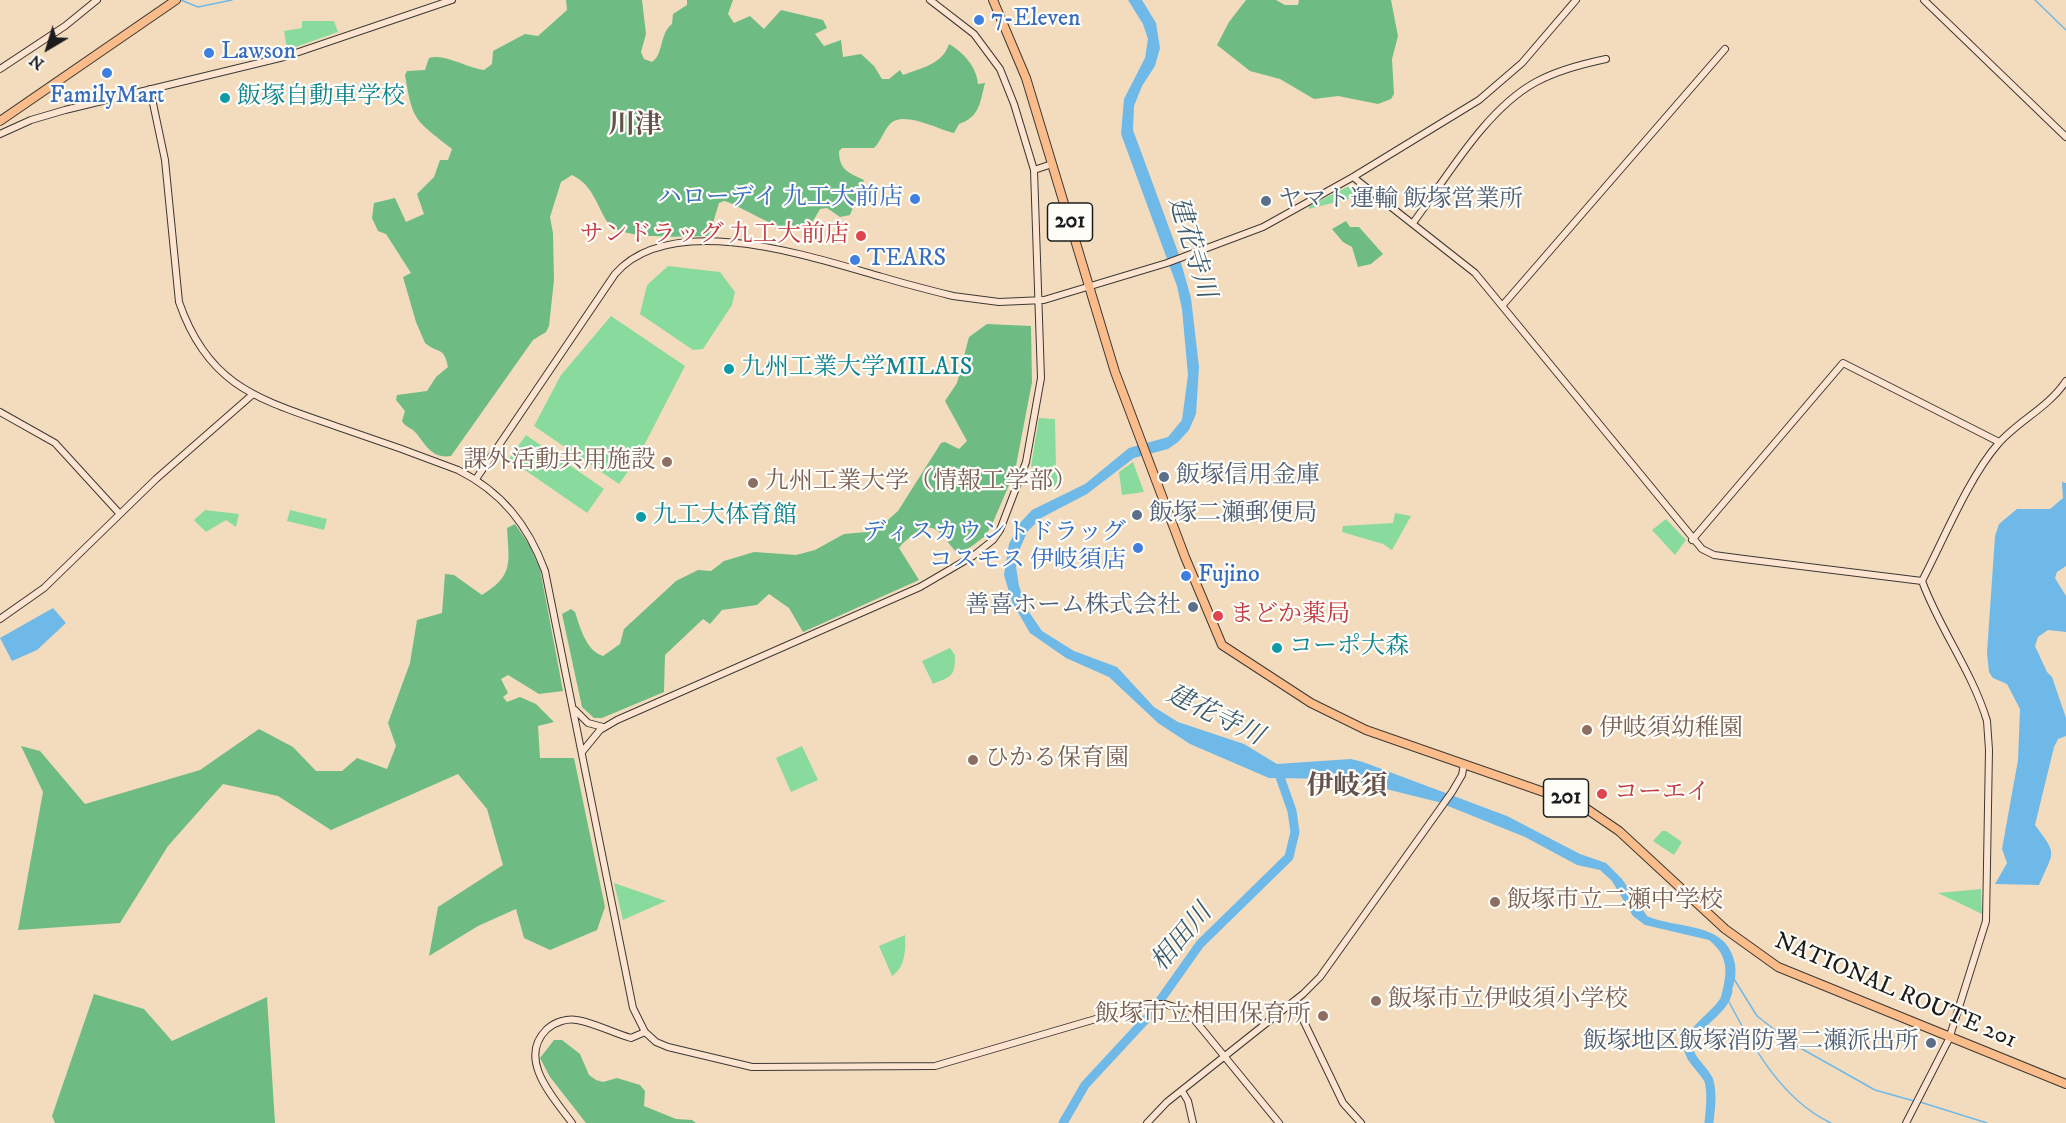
<!DOCTYPE html>
<meta charset="utf-8">
<style>
body{margin:0}
#map{position:relative;width:2066px;height:1123px;overflow:hidden;background:#f3dcbd;font-family:"IM FELL DW Pica",serif}
canvas{display:block}
.north{position:absolute;left:18px;top:18px;width:60px;height:60px;-webkit-text-stroke:4px #fdfcf7;paint-order:stroke;rotate:218deg;font-size:16px;font-weight:700;line-height:24px;text-align:center;color:#1c1c1c}
.north::after{content:'';display:block;margin:auto;width:21px;height:27px;background:#1c1c1c;clip-path:polygon(50% 0,100% 100%,50% 72%,0 100%)}
</style>
<div id="map">
<canvas width="2066" height="1123"></canvas>
<div class="north">N</div>
</div>
<script>
const c = document.querySelector('canvas').getContext('2d');
c.lineJoin = 'round';
function fill(path, color) { c.fillStyle = color; c.fill(path, 'evenodd'); }
function stroke(path, color, width, dash) { c.strokeStyle = color; c.lineWidth = width; c.lineCap = dash ? 'butt' : 'round'; c.setLineDash(dash || []); c.stroke(path); }
function write(font, color, halo, rows, align = 'center') {
  c.font = font + ' "IM FELL DW Pica","Noto Serif JP",serif'; c.lineWidth = 4.5; c.setLineDash([]); c.textBaseline = 'middle'; c.strokeStyle = halo; c.fillStyle = color; for (const [text, x, y, turn = 0] of rows) {
    c.save(); c.translate(x, y); c.rotate((+turn || 0) * Math.PI / 180); c.textAlign = isNaN(turn) ? turn : align; if (halo) c.strokeText(text, 0, 0); c.fillText(text, 0, 0); c.restore();
  }
}
const green = new Path2D(`
 M302,21h32l4,11 -51,18 -3,-19 18,-3z
 M1347,187h5l12,8 -55,14v-3z
 M668,266l52,6 15,20 -3,13 -29,44 -10,1 -53,-36 7,-29z
 M611,316l74,50 -48,93 -18,25 -85,-58 27,-51z
 M1039,418l16,1 1,52 8,12 -24,7 1,-20 -10,-4z
 M526,435l78,54 -17,24 -78,-54z
 M1133,462l11,30 -22,3 -3,-23z
 M205,510l34,4 -3,13 -10,-7 -20,12 -12,-12z
 M290,510l37,9 -3,11 -37,-9z
 M1395,513l16,3 -19,34 -9,-6 -41,-12 1,-6 50,-3z
 M1666,519l20,21 -11,15 -23,-25z
 M950,648l5,7c0,22 -3,21 -22,29l-11,-23z
 M802,746l16,34 -27,12 -15,-34z
 M1662,831h4l16,11 -8,13 -21,-14z
 M614,883l52,18 -43,19z
 M1981,889l1,25 -44,-21z
 M905,935c1,15 0,33 -13,41l-13,-30z`);
const forest = new Path2D(`
 M566,0h76l4,34 -5,18 3,7 8,3c12,-8 7,-28 20,-38l1,-10 14,-9v-5h46l-5,14 6,9 16,-7 14,13 17,-19 42,10 4,8 -12,6 9,12 17,-6 2,17 18,-3 13,12 8,13h7l11,-9 3,5c18,-7 40,-11 46,-31 14,8 28,23 29,40l7,-1c-5,19 -5,34 -26,41l-5,9c-17,-4 -51,-23 -64,-9 -6,6 -9,17 -16,24h-32l-3,3c0,19 10,22 25,29l-14,35 -10,2 -13,-9 -7,1c-3,5 -6,12 -11,16 -21,16 -63,-18 -85,-24l-5,2 -10,33c-22,0 -87,5 -101,-13 -12,-18 -14,-37 -36,-48l-11,7 -11,35 3,16 1,47 -5,46 -3,6 -13,8 -82,116c-19,3 -25,-11 -35,-23 -4,-5 -11,-6 -14,-12l3,-10 -9,-11 1,-5 30,-4 9,-14 12,-10c-4,-21 -10,-13 -23,-24l-9,-21 -13,-45 8,-4 -25,-39 -8,-3 -6,-13 2,-15 21,-5 11,24 18,-8 -7,-20 17,-17 6,-17h8l4,-11c-37,-30 -39,-26 -47,-74l2,-4 18,-1 4,-12c15,-5 38,10 55,12l8,-6 1,-13 32,-17 13,2 29,-26z
 M1246,0h30l9,5h13l1,-5h92l7,36 -6,23 2,35 -3,5 -13,5 -40,-8 -24,3 -34,-20 -30,-8 -33,-26 12,-23z
 M1346,221l4,6h9l24,27 -12,10 -13,3 -6,-20 -9,-5 -11,-13z
 M987,324l44,2 1,56 -17,89 -24,56 -7,10 -24,18c-16,-12 -22,-40 -46,-21 -6,5 -11,8 -15,14l20,32 -116,52 -14,-24 -20,-14 -12,11 -35,5 -12,14 -7,-5 -38,36 -1,37 -62,26h-8l-12,-11 -20,-93 9,-5 4,3c5,15 11,39 28,44l17,-12 4,-15 52,-48 22,-11 13,1 13,-10 30,-9 42,3 19,-5 29,-16 23,-2 12,-4 19,-17 43,-68 4,-1 14,7 8,-8 -22,-40 12,-18 12,-46z
 M515,524l15,22 10,23 23,122 -24,3 -31,-19 -7,4 7,14 -5,4 4,5 13,-5 16,7 18,18 -16,4 2,32h34l31,149 -8,23 -47,20 -26,-12 -8,-29 -38,17 -49,30 9,-49 65,-42 -16,-56 -29,-35 -127,56 -53,-34 -55,-12 -55,62 -48,77 -102,7 25,-138 -22,-46 19,5 45,53 115,-34 59,-41 34,18 23,24h26l15,-13 30,11 9,-23 -8,-23 22,-60 7,-43 25,-7 3,-39 9,1 28,20c32,-20 27,-32 25,-67z
 M94,994l50,15 28,32 95,-44 8,126h-220l-3,-7z
 M554,1040h8l18,14 9,21 7,5 7,2 14,-4 23,7 5,6 -1,15 32,13 16,1 4,3h-110l-36,-46 -10,-19z`);
const water = new Path2D(`
 M1128,0h14l14,23 4,25 -5,18 -13,20 -8,20 -1,24 45,122 13,46 8,69 -3,47 -7,16 -11,12 -10,7 -34,9 -47,36 -46,24 -14,14 -8,19 -3,16 3,19 8,23 15,22 32,20 43,16 37,40 24,15 66,22 33,20 74,-5 12,3 144,54 73,38 26,9 16,16 25,37c30,14 80,4 88,48 2,13 -2,28 -10,39l-4,-6c6,-23 9,-40 -12,-57l-64,-15 -12,-9 -21,-35 -12,-11 -23,-5 -52,-28 -87,-35 -92,-23 -77,-1 -79,-34 -32,-21 -49,-46 -43,-19 -36,-25 -18,-31 -8,-27 5,-31 11,-21 12,-13 53,-26 44,-36 39,-11 14,-17 6,-45 -6,-66 -5,-23 -56,-152 3,-35 21,-41 3,-19 -5,-15z
 M2062,482l4,1v83l-9,6 -2,6 11,18v36l-18,-2 -10,7 -3,9 12,26 5,5 14,41v18l-8,3 -4,8 -19,78c23,31 19,25 4,60l-44,-1 12,-21 -5,-14 16,-89 2,-51 -13,-25 -14,-6 -4,-6 -2,-19 8,-117 4,-12 18,-15h33l13,-11z
 M53,608l13,15 -29,27 -25,11 -12,-23z`);
const stream = new Path2D(`
 M181,0l17,7 34,-7
 M2035,0l31,30
 M1734,979l23,37 31,24
 M1728,1000c24,46 54,100 103,123
 M1795,1045l80,45 39,11
 M1920,1102l67,21`);
const river = new Path2D(`
 M1063,1123l22,-38 64,-69 51,-72 89,-87 6,-25 -3,-21 -13,-37
 M1709,1123c1,-13 4,-28 0,-42 -4,-11 -23,-24 -20,-35 4,-23 34,-32 39,-55`);
const secondary = new Path2D(`
 M1924,0l142,137
 M0,69l65,-43 32,-26
 M150,89l15,71 14,142c30,87 83,98 162,126 39,13 78,27 117,42 44,22 70,55 87,101l88,437 12,24
 M0,134l31,-14 34,-10 219,-53 168,-57
 M1034,170l18,-6
 M1353,177l122,96 227,276 12,6 30,4 178,22
 M1413,223c34,-46 73,-114 123,-141 22,-12 46,-18 70,-23
 M1502,306l223,-257
 M0,412l55,31 64,70
 M476,479l139,-205c56,-65 197,-17 267,3 23,7 47,13 71,19l46,6 45,-2 123,-37 96,-36 90,-50 126,-77 43,-37 54,-63
 M1692,540l151,-177 156,79
 M0,619l44,-31 112,-109 96,-84
 M575,710l13,13 15,4
 M582,752l18,-22 17,-10 303,-133 53,-31 20,-16 7,-10 26,-68 15,-84 -7,-208 -20,-66 -14,-35 -26,-35 -44,-34
 M1294,1001l49,102 18,20
 M1182,1091l6,10 5,22
 M572,1123c-18,-25 -56,-64 -25,-94 8,-7 20,-11 30,-9 18,3 36,13 54,18l14,-6 11,10 12,5 84,20 183,-1 212,-62h18l16,5 12,9 86,105
 M1147,1123l20,-21 136,-108 17,-17 132,-185 10,-17 2,-11
 M1906,1123l43,-84 37,-118 3,-171 -2,-29c-15,-50 -47,-91 -65,-140 21,-40 47,-104 76,-137 20,-23 51,-37 68,-63`);
const highway = new Path2D(`
 M993,0l33,78 89,294 70,185 37,88 89,58 55,27 215,75 38,26 106,98 53,38 288,117
 M0,121l176,-121`);
const markers = [
 [979,20,6,"#3f7fe0"],
 [209,53,6,"#3f7fe0"],
 [107,73,6,"#3f7fe0"],
 [225,98,6,"#0f9aa8"],
 [915,199,6,"#3f7fe0"],
 [1266,201,6,"#5c6f8a"],
 [861,236,6,"#e0444e"],
 [855,260,6,"#3f7fe0"],
 [729,369,6,"#0f9aa8"],
 [667,462,6,"#8d6e63"],
 [1164,477,6,"#5c6f8a"],
 [753,483,6,"#8d6e63"],
 [1137,515,6,"#5c6f8a"],
 [641,517,6,"#0f9aa8"],
 [1138,548,6,"#3f7fe0"],
 [1186,576,6,"#3f7fe0"],
 [1193,607,6,"#5c6f8a"],
 [1218,616,6,"#e0444e"],
 [1277,648,6,"#0f9aa8"],
 [1587,730,6,"#8d6e63"],
 [973,760,6,"#8d6e63"],
 [1602,794,6,"#e0444e"],
 [1495,902,6,"#8d6e63"],
 [1376,1001,6,"#8d6e63"],
 [1323,1016,6,"#8d6e63"],
 [1931,1043,6,"#5c6f8a"]
];
const shields = [
 [1070,222,45],
 [1566,798,45]
];
const shieldNames = [
 ["201",1070,222],
 ["201",1566,798]
];
const shopNames = [
 ["7-Eleven",991,20],
 ["Lawson",221,53],
 ["FamilyMart",107,97,"center"],
 ["ハローデイ 九工大前店",903,199,"right"],
 ["TEARS",867,260],
 ["ディスカウントドラッグ",1126,534,"right"],
 ["コスモス 伊岐須店",1126,562,"right"],
 ["Fujino",1198,576]
];
const cultureNames = [
 ["飯塚自動車学校",237,98],
 ["九州工業大学MILAIS",741,369],
 ["九工大体育館",653,517],
 ["コーポ大森",1289,648]
];
const serviceNames = [
 ["ヤマト運輸 飯塚営業所",1278,201],
 ["飯塚信用金庫",1176,477],
 ["飯塚二瀬郵便局",1149,515],
 ["善喜ホーム株式会社",1181,607,"right"],
 ["飯塚地区飯塚消防署二瀬派出所",1919,1043,"right"]
];
const healthNames = [
 ["サンドラッグ 九工大前店",849,236,"right"],
 ["まどか薬局",1230,616],
 ["コーエイ",1614,794]
];
const educationNames = [
 ["課外活動共用施設",655,462,"right"],
 ["九州工業大学（情報工学部）",765,483],
 ["伊岐須幼稚園",1599,730],
 ["ひかる保育園",985,760],
 ["飯塚市立二瀬中学校",1507,902],
 ["飯塚市立伊岐須小学校",1388,1001],
 ["飯塚市立相田保育所",1311,1016,"right"]
];
const streetNames = [
 ["NATIONAL ROUTE 201",1895,992,23]
];
const waterNames = [
 ["建花寺川",1190,248,73],
 ["建花寺川",1214,717,26],
 ["相田川",1183,939,-50]
];
const quarterNames = [
 ["川津",635,127],
 ["伊岐須",1347,788]
];
fill(green, '#89db9d');
fill(forest, '#6ebb84');
fill(water, '#6fb9e8');
stroke(stream, '#6fb9e8', 1.5);
stroke(river, '#6fb9e8', 9);
stroke(secondary, '#3c3934', 8);
stroke(highway, '#3c3934', 10);
stroke(secondary, '#fde4d1', 6);
stroke(highway, '#fabc8b', 8);
for (const [x, y, r, color] of markers) { const dot = new Path2D(); dot.arc(x, y, r, 0, 2 * Math.PI); c.fillStyle = color; c.fill(dot); stroke(dot, '#fdfcf7', 2); }
for (const [x, y, w] of shields) { const box = new Path2D(); box.roundRect(x - w / 2, y - 19, w, 38, 4.5); c.fillStyle = '#fdfcf7'; c.fill(box); stroke(box, '#1c1c1c', 1.5); }
write('bold 22px', '#1c1c1c', null, shieldNames);
write('24px', '#366cbe', '#fdfcf7', shopNames, 'left');
write('24px', '#0d838f', '#fdfcf7', cultureNames, 'left');
write('24px', '#4e5e75', '#fdfcf7', serviceNames, 'left');
write('24px', '#be3a42', '#fdfcf7', healthNames, 'left');
write('24px', '#785e54', '#fdfcf7', educationNames, 'left');
write('24px', '#1c1c1c', '#fdfcf7', streetNames);
write('italic 26px', '#3d5b6e', '#fdfcf7', waterNames);
write('bold 27px', '#63524e', '#fdfcf7', quarterNames);
</script>
